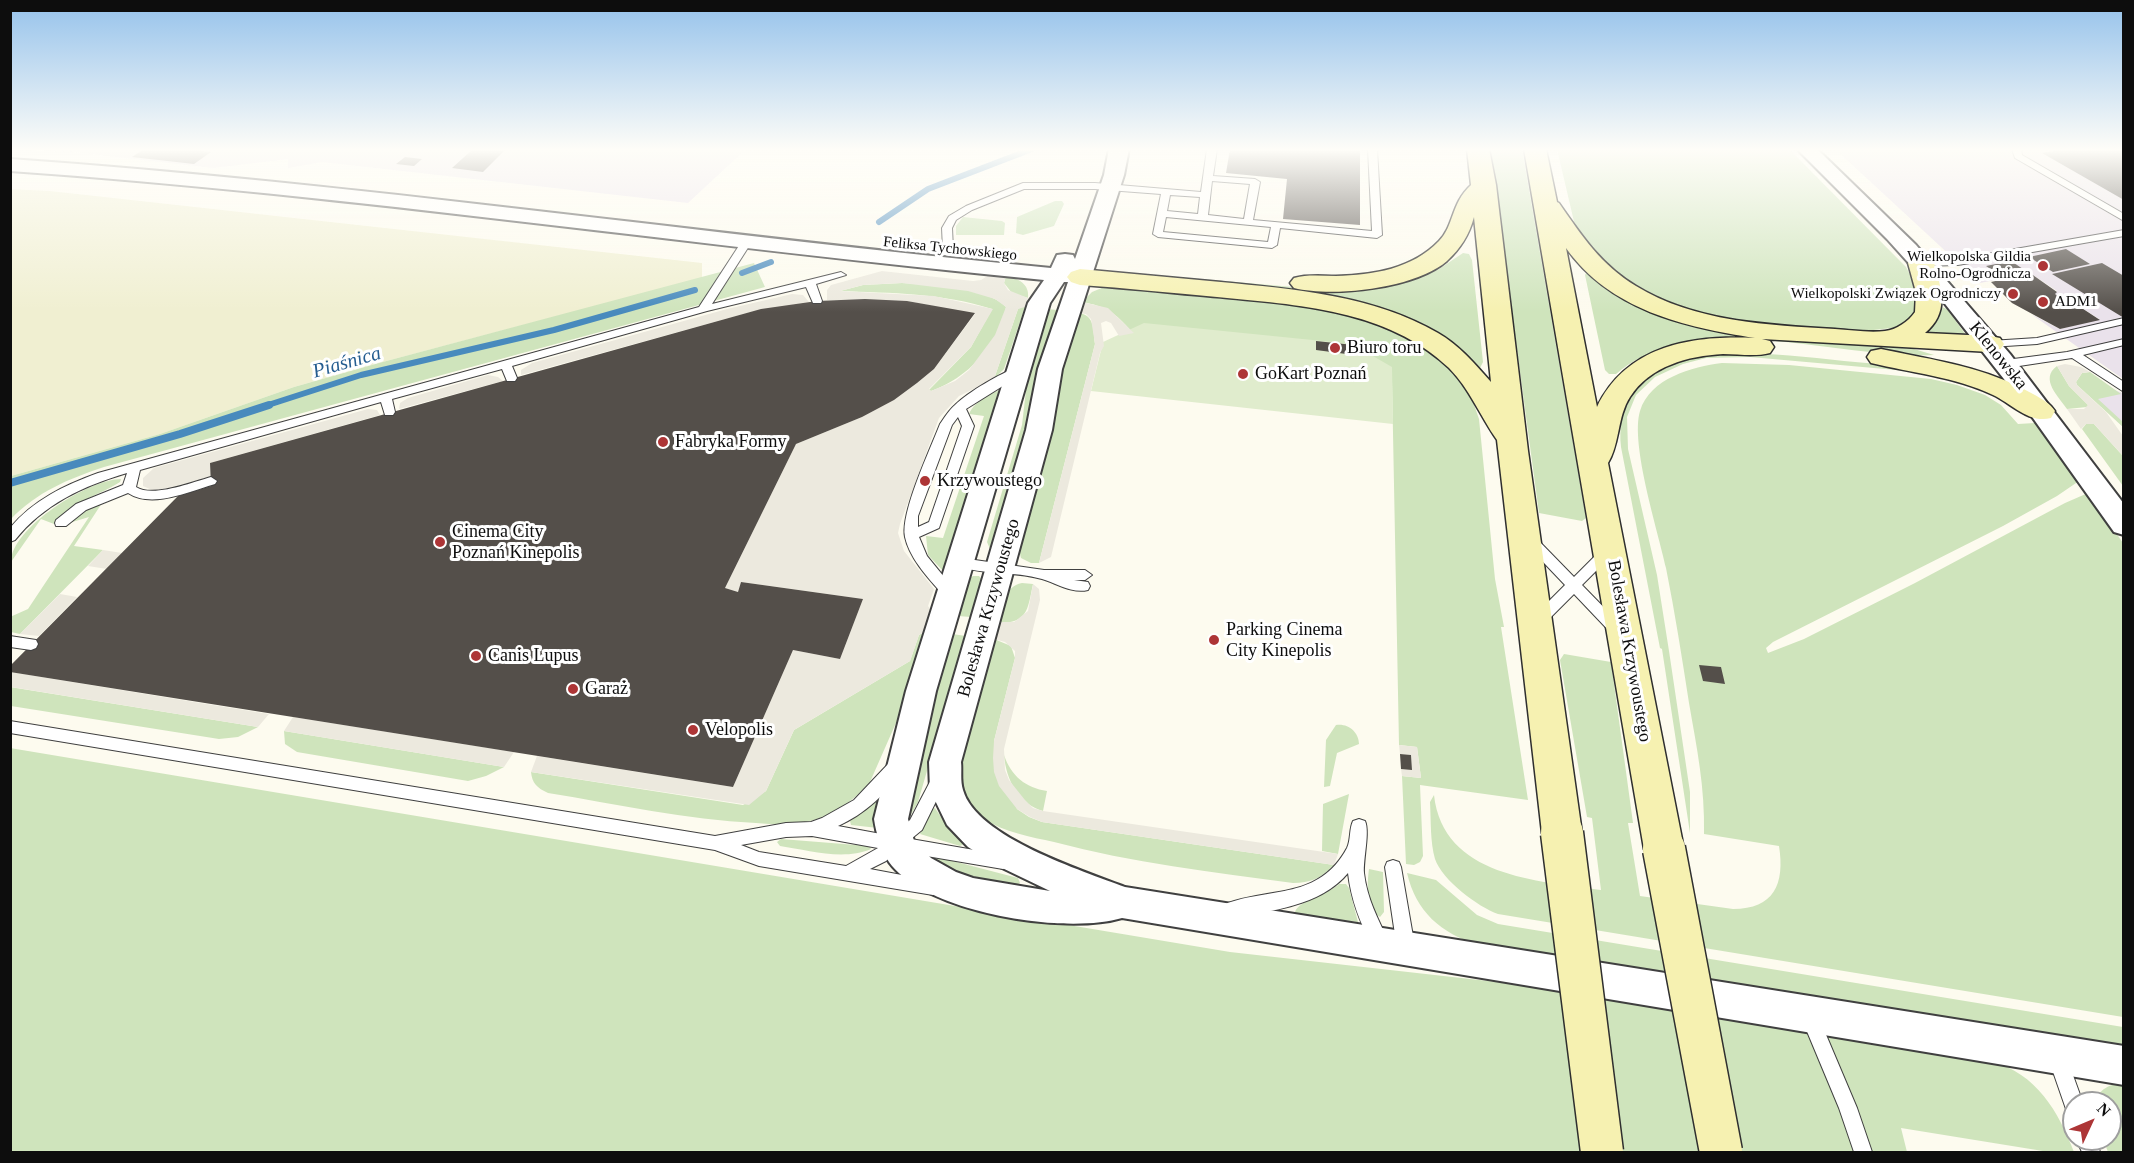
<!DOCTYPE html>
<meta charset="utf-8">
<style>
body{margin:0}
#map{position:relative;width:2134px;height:1163px;overflow:hidden;background:#fdfbef;font-family:"Times New Roman",serif}
canvas{display:block}
.frame{position:absolute;inset:0;border:12px solid #0d0d0d;pointer-events:none}
.north{position:absolute;left:2062px;top:1091px;width:60px;height:60px;box-sizing:border-box;background:#fff;border:2px solid #9e9e9e;border-radius:50%;rotate:46deg;font-size:16px;font-weight:700;line-height:24px;text-align:center;color:#0d0d0d}
.north::after{content:'';display:block;margin:auto;width:21px;height:27px;background:#ad3536;clip-path:polygon(50% 0,100% 100%,50% 72%,0 100%)}
</style>
<div id="map">
<canvas width="2134" height="1163"></canvas>
<div class="frame"></div>
<div class="north">N</div>
</div>
<script>
const c = document.querySelector('canvas').getContext('2d');
c.lineJoin = 'round';
function fill(path, color) { c.fillStyle = color; c.fill(path, 'evenodd'); }
function stroke(path, color, width, dash) { c.strokeStyle = color; c.lineWidth = width; c.lineCap = dash ? 'butt' : 'round'; c.setLineDash(dash || []); c.stroke(path); }
function write(font, color, halo, rows, align = 'center') {
  c.font = font + ' "Times New Roman",serif'; c.lineWidth = 6; c.setLineDash([]); c.textBaseline = 'middle'; c.strokeStyle = halo; c.fillStyle = color; for (const [text, x, y, turn = 0] of rows) {
    c.save(); c.translate(x, y); c.rotate((+turn || 0) * Math.PI / 180); c.textAlign = isNaN(turn) ? turn : align; if (halo) c.strokeText(text, 0, 0); c.fillText(text, 0, 0); c.restore();
  }
}
const industrial = new Path2D(`
 M11,149h735l-58,54 -366,-41 -34,6v-9l-75,9 -139,-16z
 M1835,149h288v230l-92,-65 29,15 39,-10 -28,-18 -8,-1 -8,-6 2,-3 -27,-18 -50,10z
 M2086,380l37,13v34l-22,-21z`);
const farmland = new Path2D(`
 M11,189l39,2 652,72v15l-323,85 -85,24 -134,47 -149,42z`);
const green = new Path2D(`
 M1490,149h32l64,369 -4,3 -43,-8z
 M1557,149h232l117,118 11,21v27l-16,12 -46,5 -86,-6 -66,-11 -49,-17 -53,-33 -26,-39z
 M1055,201h7l2,3 -10,22 -31,9 -7,-2 1,-16z
 M963,217l39,4 3,2 -1,12h-48v-9z
 M1463,253l6,1 3,6 11,102 -3,6h-4l-85,-56 -47,-13 -241,-27 4,-1 222,19 52,-4 36,-7 22,-10z
 M754,263l11,24 -661,180c-36,12 -67,25 -93,52v-43l149,-42 134,-47 85,-24z
 M1586,273l38,22 188,45 102,9 20,6c-94,5 -239,-50 -318,19h-7l-4,-4 -20,-95z
 M1006,276c12,2 24,8 22,22l-16,-5 -8,-10z
 M902,283c26,1 87,5 104,24 -6,38 -40,72 -75,84l-2,-1 42,-43 21,-38c-49,-16 -101,-16 -152,-18l23,-6z
 M1109,285l196,18 68,14 67,37 30,39 9,26 16,160 9,48h-3l27,173 -108,-15 3,71 -3,6 -6,3 -8,-1 -4,-88 19,2 -4,-31 -18,-2 -7,-364 -261,-50c-15,-18 -26,-25 -49,-29l10,-10z
 M1021,307h4l-21,62 -10,10 24,-70z
 M1942,307l5,2 19,26 -43,2 2,-8z
 M1047,309l10,1 -18,57 -13,65 -33,113 -3,4 -3,-7 35,-117 7,-61z
 M1078,313c17,2 15,16 17,31l-56,219h-8l-10,-5 -2,-8 42,-181z
 M1734,353c37,0 74,4 110,8 58,6 135,4 178,48h-7l-13,-11 -21,-11 -32,-10 -30,-5 -169,-15 -44,1 -23,6 -28,13 -19,18 -9,22 1,32 29,126 12,76 21,141v41l-28,-184 -2,-1 -39,-201c-6,-76 49,-91 113,-94z
 M1722,363l67,2 142,14 26,6 28,10 16,10 17,19 17,-1 44,58 -22,15 -54,30 -230,116 -7,6 2,5 36,-14 111,-56 150,-80 23,-10 35,50v474l-625,-103c-20,-7 -56,-34 -63,-55 -5,-17 -4,-39 -5,-57l4,-7c9,82 104,86 167,95l-9,-72 -5,-1 -27,-157 4,-6 47,8 22,161h-5l12,73 93,13c41,0 52,-25 46,-63l-75,-12c1,-47 -7,-85 -15,-131 -7,-45 -14,-90 -23,-135 -8,-37 -36,-124 -26,-157 10,-33 52,-44 82,-48z
 M2057,366l12,20 19,19 -1,2 -20,2c-8,-12 -28,-30 -10,-43z
 M2090,372l31,22 -23,5 25,23v5l-46,-42 -1,-3 6,-9z
 M1006,387l-61,186 -17,-18 -2,-19 17,2 41,-122 -15,-2c7,-15 22,-20 37,-27z
 M2086,424h8l29,32v30l-41,-57z
 M121,479l-1,3c-22,14 -50,20 -66,42l-13,-5 -30,43c0,-34 78,-83 110,-83z
 M102,503l-28,43 29,4 -83,84 -9,-2 -1,-15 18,-8 61,-92 -20,6 11,-11z
 M973,576h6l4,5 -12,36 -13,-1 11,-37z
 M1022,583l11,1c-5,23 -5,41 -34,38 4,-15 5,-36 23,-39z
 M928,630l-7,36 -51,116c-17,20 -38,34 -64,40 -17,4 -34,2 -50,1 -70,-3 -139,-19 -208,-30 -11,-5 -16,-10 -17,-21l212,33 23,-14 28,-61 116,-69 9,-26z
 M952,634l14,2 -48,166 -14,25 -5,-13z
 M994,639l17,7 4,12 -21,83 23,68 12,8 13,5 292,43c-12,13 -24,18 -41,18 -80,-11 -161,-20 -239,-41 -23,-5 -50,-10 -70,-23 -21,-14 -25,-37 -23,-60z
 M10,687l248,40 -20,10 -19,2 -208,-33z
 M1336,725c12,-2 23,7 23,19l-22,9 -7,33 -6,1 2,-47z
 M284,731l220,36 -18,9 -18,5 -171,-29 -12,-8z
 M10,748l1220,204 267,30 494,79c46,13 67,50 83,91h-25l-148,-24 6,24h-1896z
 M1004,755c7,21 22,33 43,36l-4,20c-25,-7 -37,-32 -39,-56z
 M884,789l-6,39 -27,-3 -1,-4 21,-17z
 M1349,794l-11,60 -16,-3 1,-47z
 M935,808l14,21 15,15 -4,2 -40,-12 12,-25z
 M781,839l88,7 2,3c-28,12 -63,1 -91,-3l-3,-4z
 M918,852l100,26 2,5 -3,2 -75,-15z
 M1369,869l14,3 1,40 -4,5c-14,-8 -13,-34 -11,-48z
 M1407,873l29,7 41,35 21,9 625,103v22l-645,-104c-37,-12 -62,-33 -71,-72z
 M1339,884h7l3,4 9,34 -61,-7 -2,-3c4,-12 34,-18 44,-28z
 M2123,1083v69h-15l-5,-13h7v-36h-14c2,-14 14,-19 27,-20z`);
const pitch = new Path2D(`
 M1144,323l208,21 40,23 1,57 -302,-33 12,-49z`);
const plaza = new Path2D(`
 M882,271l91,10 8,-1 8,-5 17,1 -2,7 4,7 20,8 -3,9 -7,2 -24,70 -35,17 -20,22 -39,106 -2,9 6,18 30,38 -6,17 5,6 -5,18 -9,5 -9,26 -116,69 -28,61 -17,14 -218,-33 6,-16 196,31 60,-137 47,9 23,-60 -122,-17 -3,10 -13,-4 71,-144 66,-27 32,-17 23,-17 17,-14 41,-55 -68,-13 -80,-1v-10l4,-5zM902,283l66,8 27,8 11,8 -11,28 -26,35 -14,11 -24,10 -2,-2 42,-42 22,-38 -59,-13 -94,-5 23,-6z
 M792,294l11,1 6,7 -58,10 -230,63v-5l11,-7 195,-54z
 M1082,302l26,6 26,25 -15,3 -8,-13 -5,-2 -5,2 3,23 -4,7 -49,204 -12,6 56,-219 -4,-25 -5,-5 -8,-1z
 M2065,364l16,3 9,5 -8,1 -6,9 1,3 29,27 17,24v20l-29,-32h-8l-5,5 -14,-20h17l4,-4 -19,-19 -12,-20z
 M488,375l10,2 5,4 -104,28 1,-6 8,-5z
 M368,409l9,1 3,5 -170,48 1,14 -52,13h-7l-9,-4v-8l11,-10z
 M103,550l19,3 -15,16 -19,-3z
 M1033,584l6,5 1,11 -36,149 1,21 4,10 16,20 8,8 10,3 295,43 -4,11 -292,-43 -12,-5 -13,-8 -18,-23 -5,-14 -1,-14 1,-17 21,-83v-7l-10,-9 -11,-3 5,-17h15l14,-11z
 M60,594l17,3 -38,39 -19,-2z
 M11,672l177,29 81,13 -11,13 -247,-40z
 M293,717l221,35 -10,15 -220,-36z
 M1399,745l18,2 4,31 -19,-2 -1,-7h11l-1,-14 -11,-1z`);
const streamFar1 = new Path2D(`
 M879,222l49,-33 104,-40
 M742,273l29,-11
 M265,406l96,-31 193,-45 141,-40`);
const stream = new Path2D(`
 M10,483l170,-49 89,-29`);
const building = new Path2D(`
 M144,149h41l26,3 -17,12 -62,-7z
 M473,149h33l-23,23 -31,-4z
 M1230,149l130,1v75l-77,-6 4,-40 -61,-6z
 M2065,149h59v51l-82,-47z
 M405,157l17,2 -8,7 -18,-2z
 M2066,249l24,15 -37,8 -24,-15z
 M2011,261l12,8 -25,5 -12,-8z
 M2102,263l22,13v42l-72,-44z
 M2030,273l27,19 -2,2 8,6 8,1 29,19 -40,9 -48,-26 -21,-21z
 M865,299l42,2 68,12 -41,56 -17,14 -23,17 -32,17 -66,27 -71,144 13,4 3,-10 122,17 -23,60 -47,-9 -60,137 -723,-115v-6l168,-170 33,-10 -1,-23 551,-154 56,-8z
 M1316,341l38,4v10l-38,-5z
 M1699,665l22,2 4,17 -22,-3z
 M1400,754l11,1 1,15 -11,-1z`);
const lane = new Path2D(`
 M1207,149h10l-4,27 42,3 5,3 -7,38 119,11 -4,-82h9l5,86 -5,3 -97,-10 -3,17 -5,3 -114,-11 -5,-3 8,-40 -66,-5h-71l-52,21 -16,10 -4,8 1,21 -5,3 -5,-3 -1,-21 7,-12 17,-10 57,-23h72l106,9zM1212,181l38,3 -6,35 -36,-4zM1170,195l30,2 -2,17 -31,-3zM1166,217l105,10 -3,15 -105,-10z
 M2012,149h9l1,6 102,59v7l-109,-63z
 M2124,230v6l-166,29 -37,1 -5,-3 5,-3 37,-1z
 M746,240l5,3 -39,61 129,-32 5,3 -30,9 6,17 -1,2h-8l-7,-16 -99,24 -195,55 5,12 -2,3h-8l-5,-12 -110,30 3,13 -2,3h-8l-4,-13 -241,68 -4,17c17,11 57,-5 75,-10l6,4 -2,3c-24,7 -63,25 -87,9l-42,17 -20,16h-10l-1,-3 1,-3 20,-16 47,-19 4,-12c-44,13 -83,31 -112,67l-5,2v-14c23,-28 55,-43 88,-55l601,-166 43,-66z
 M2124,318v6l-87,20 -47,3 -6,-3 6,-3 47,-3z
 M2124,339v6l-41,10 41,27v10l-52,-34 -66,10 -6,-4 6,-4 61,-8z
 M1018,367l4,1v6l-56,35 8,17 -34,99 -1,3 -20,9 8,19 31,38 -2,4h-10c-15,-17 -36,-38 -41,-61 -5,-24 25,-87 35,-113 4,-6 9,-14 15,-19 13,-13 46,-32 63,-38zM958,417l4,9 -33,96 -11,5v-11l34,-91z
 M1530,535l5,2 39,40 29,-29h10l2,3 -2,3 -31,31 40,41 2,4 -2,4h-10l-38,-40 -30,30h-10l-2,-4 2,-4 31,-31 -40,-42 -2,-3 2,-3z
 M961,558l83,12h41l7,5 -7,5h-11l14,2 2,4 -2,4c-16,4 -32,-7 -46,-11 -28,-8 -58,-4 -86,-13l-2,-3z
 M10,636l26,4 2,4 -2,4 -5,2 -21,-3z
 M10,721l705,115 71,-13 25,-1 11,-4 32,-18 36,-38 5,-2 5,2 3,5c-13,25 -40,48 -65,59l54,10 18,-16 24,-46 5,-2 5,2 3,5 -25,51 -11,9 92,16 6,2 2,5 -2,5 -6,2 -106,-18 -11,10 -16,8 69,13 2,5 -2,5 -6,3 -174,-29 -44,-16 -705,-117zM812,836l66,12 -32,18 -87,-14 -18,-7 45,-8z
 M1359,819l6,2c5,11 -2,38 -1,52 3,26 14,45 24,68l-3,6 -6,2 -6,-2c-13,-24 -22,-47 -25,-74 -27,33 -78,38 -117,45l-6,-2 -2,-6 2,-6c45,-17 94,-4 122,-56 4,-8 2,-19 6,-27z
 M1393,860l6,2 2,5 14,81 -3,6 -6,2 -6,-2 -3,-6 -12,-81 2,-5z
 M1810,1008l6,3 41,97 15,44h-18l-15,-44 -38,-91 3,-6z
 M2058,1051l7,2 18,50h-9v11l-7,-2 -18,-52 2,-7z
 M2076,1139h20l4,13h-18z`);
const street = new Path2D(`
 M1109,149h20l-5,26 -62,194 -10,61 -91,332c1,8 -1,19 2,28 13,47 120,81 162,97l999,159v39l-1002,-167c-57,17 -196,-5 -233,-56 -8,-12 -13,-29 -15,-43l32,-128 122,-388 16,-23c-345,-33 -688,-85 -1034,-109v-12c348,24 694,76 1041,109l6,-13 8,-1 8,1 2,4 29,-84zM1064,282h4l-30,87 -12,61 -97,332 1,28 17,35 21,22 28,18 54,26 -77,-13 -17,-6 -25,-14 -17,-17 -6,-22 28,-128 114,-388z
 M1797,149h20l99,96 94,109 114,150v31l-10,-3 -96,-135 -76,-97 -55,-61z`);
const secondary = new Path2D(`
 M1467,149h22l7,36 32,266 54,382 -6,12 -14,5 -14,-5 -6,-12 -45,-393c-17,-24 -27,-51 -48,-72 -62,-59 -152,-63 -232,-71 -46,-4 -91,-9 -137,-12l-9,-3 -4,-5 4,-5 9,-3c47,4 94,9 141,13 73,7 152,13 217,51 21,12 37,31 53,49l-17,-165c-5,18 -13,31 -27,44 -31,27 -113,37 -153,27l-4,-5 4,-5c14,-4 28,-2 42,-2 37,-1 76,-7 103,-35 15,-15 12,-38 32,-56z
 M1524,149h22l11,53 2,1c23,33 42,62 77,83 58,36 133,39 199,43 16,1 34,4 50,2 11,-1 24,-10 30,-19l1,-20 -8,-29 4,-5 9,-3 9,3 4,5c8,27 15,50 -9,70l65,3 10,2 4,6 -4,6 -10,2 -228,-13 8,2 4,6 -4,6c-15,4 -31,1 -47,1 -35,2 -73,12 -93,43 -13,20 -10,47 -22,66l76,386 -6,13 -14,5 -14,-5 -6,-13zM1566,248c44,62 118,79 189,90 -63,-3 -128,7 -158,69z
 M1881,349c53,11 105,18 152,45 9,5 17,9 22,17l-4,7c-22,6 -39,-14 -58,-23 -38,-18 -81,-22 -122,-32l-4,-6 4,-6z`);
const secondaryBridge = new Path2D(`
 M1562,833l40,319
 M1664,849l57,303`);
const markers = [
 [2043,266,6,"#ad3536"],
 [2013,294,6,"#ad3536"],
 [2043,302,6,"#ad3536"],
 [1335,348,6,"#ad3536"],
 [1243,374,6,"#ad3536"],
 [663,442,6,"#ad3536"],
 [925,481,6,"#ad3536"],
 [440,542,6,"#ad3536"],
 [1214,640,6,"#ad3536"],
 [476,656,6,"#ad3536"],
 [573,689,6,"#ad3536"],
 [693,730,6,"#ad3536"]
];
const farStreetnames = [
 ["Feliksa Tychowskiego",950,249,6]
];
const farPoinames = [
 ["Wielkopolska Gildia",2031,257],
 ["Rolno-Ogrodnicza",2031,274],
 ["Wielkopolski Związek Ogrodniczy",2001,294],
 ["ADM1",2055,302,"left"]
];
const poiNames = [
 ["Biuro toru",1347,348],
 ["GoKart Poznań",1255,374],
 ["Fabryka Formy",675,442],
 ["Krzywoustego",937,481],
 ["Cinema City",452,532],
 ["Poznań Kinepolis",452,553],
 ["Parking Cinema",1226,630],
 ["City Kinepolis",1226,651],
 ["Canis Lupus",488,656],
 ["Garaż",585,689],
 ["Velopolis",705,730]
];
const streetNames = [
 ["Klenowska",1998,356,51],
 ["Bolesława Krzywoustego",989,608,-74],
 ["Bolesława Krzywoustego",1629,651,80]
];
const waterNames = [
 ["Piaśnica",347,363,-16]
];
fill(industrial, '#eae2eb');
fill(farmland, '#f0efd1');
fill(green, '#cfe4bc');
fill(pitch, '#e0eccd');
fill(plaza, '#ece9de');
stroke(streamFar1, '#488abd', 6);
stroke(stream, '#488abd', 8);
fill(building, '#544f4a');
stroke(lane, '#404040', 2);
stroke(street, '#404040', 4);
stroke(secondary, '#2f2f2f', 3);
fill(lane, '#fff');
fill(street, '#fff');
fill(secondary, '#f6f1b1');
stroke(secondaryBridge, '#2f2f2f', 45, []);
stroke(secondaryBridge, '#f6f1b1', 42);
const sky = c.createLinearGradient(0, 0, 0, 312);
sky.addColorStop(0, '#95c2eb');
sky.addColorStop(0.48, '#fefdf8');
sky.addColorStop(1, '#fefdf800');
c.fillStyle = sky;
c.fillRect(0, 0, 2134, 312);
for (const [x, y, r, color] of markers) { const dot = new Path2D(); dot.arc(x, y, r, 0, 2 * Math.PI); c.fillStyle = color; c.fill(dot); stroke(dot, '#fff', 2); }
write('15px', '#0d0d0d', '#fff', farStreetnames);
write('15px', '#0d0d0d', '#fff', farPoinames, 'right');
write('18px', '#0d0d0d', '#fff', poiNames, 'left');
write('18px', '#0d0d0d', '#fff', streetNames);
write('italic 20px', '#255d90', '#fff', waterNames);
</script>
